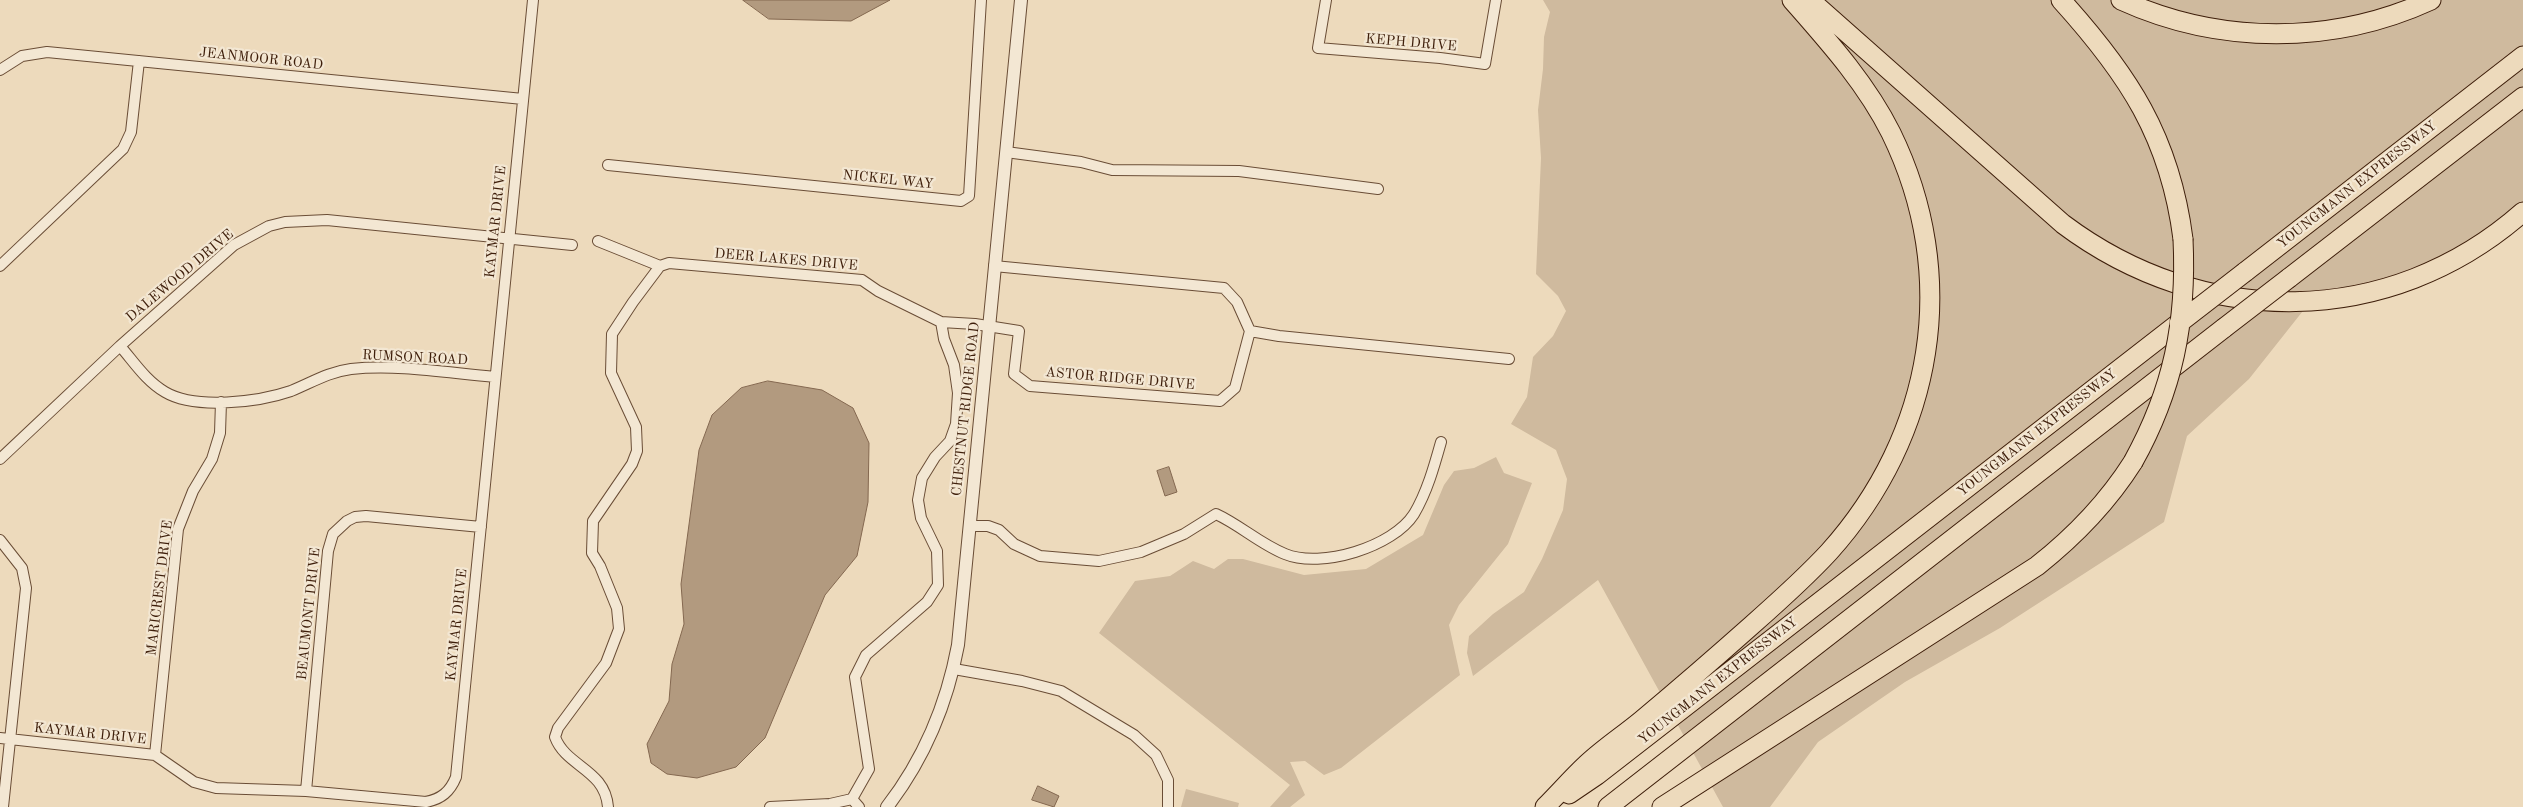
<!DOCTYPE html>
<style>
body{margin:0}
canvas{display:block;background:#eddabc}
</style>
<canvas width="2523" height="807"></canvas>
<script>
const c = document.querySelector('canvas').getContext('2d');
c.lineJoin = 'round';
function fill(path, color) { c.fillStyle = color; c.fill(path, 'evenodd'); }
function stroke(path, color, width, dash) { c.strokeStyle = color; c.lineWidth = width; c.lineCap = dash ? 'butt' : 'round'; c.setLineDash(dash || []); c.stroke(path); }
function write(font, color, halo, rows, align = 'center') {
  c.font = font + ' "Old Standard TT",serif'; c.lineWidth = 4.5; c.setLineDash([]); c.textBaseline = 'middle'; c.strokeStyle = halo; c.fillStyle = color; for (const [text, x, y, turn = 0] of rows) {
    c.save(); c.translate(x, y); c.rotate((+turn || 0) * Math.PI / 180); c.textAlign = isNaN(turn) ? turn : align; if (halo) c.strokeText(text, 0, 0); c.fillText(text, 0, 0); c.restore();
  }
}
const green = new Path2D(`
 M1543,0h980v212l-53,40 -160,50 -61,77 -62,57 -23,86 -164,106 -95,54 -87,60 -48,65h-47l-125,-227 -125,96 -6,-23 2,-17 24,-22 31,-22 18,-33 21,-49 4,-31 -11,-29 -45,-26 16,-27 6,-40 20,-21 13,-25 -8,-15 -22,-22 5,-116 -3,-48 5,-41 1,-32 6,-25z
 M1496,457l8,16 28,10 -24,61 -49,61 -10,20 11,50 -119,93 -17,7 -19,-14 -15,1 15,33 -15,12h-20l20,-22 -191,-152 36,-52 35,-5 23,-15 21,8 14,-10h15l61,16 62,-6 57,-34 21,-50 10,-14 20,-3z
 M1186,789l53,14 -1,4h-57z`);
const water = new Path2D(`
 M743,0h147l-39,21 -82,-2z
 M768,381l54,9 31,18 16,35 -1,59 -11,54 -32,39 -60,143 -29,29 -39,11 -30,-4 -16,-11 -4,-19 22,-43 3,-37 12,-40 -3,-40 18,-134 13,-35 29,-27z
 M1169,467l8,25 -12,4 -8,-25z
 M1038,786l21,10 -5,11 -22,-7z`);
const minor = new Path2D(`
 M1326,0l-8,48 122,10 45,6 11,-64
 M0,70l22,-14 25,-4 476,47
 M1006,152l75,10 31,8 127,1 139,18
 M608,165l353,36 8,-5 12,-196
 M598,241l62,25
 M0,266l123,-117 8,-17 8,-71
 M994,266l230,22 13,14 13,29 29,5 230,23
 M120,346c14,16 26,35 45,46 30,18 94,10 126,-1 20,-8 37,-19 60,-22 47,-5 97,4 144,8
 M0,459l120,-113 114,-101 35,-19 16,-4 42,-2 245,25
 M970,526h18l11,4 15,14 26,12 59,5 42,-9 43,-18 32,-20c24,11 44,30 69,40 36,15 108,-7 129,-40 13,-22 20,-47 27,-72
 M0,540l22,28 4,20 -23,219
 M954,669l68,12 39,10 73,44 22,20 12,25v27
 M0,738l155,17 39,27 22,6 90,3 120,11c15,-3 24,-10 30,-25l77,-777
 M155,755l23,-226 15,-38 19,-32 8,-26 1,-31
 M306,791l22,-240 5,-17 14,-13 8,-4 11,-1 115,11
 M608,807c-3,-38 -42,-40 -53,-70l3,-9 48,-65 13,-34 -2,-21 -17,-42 -8,-13 1,-32 39,-57 5,-13 -1,-24 -25,-54 1,-39 21,-32 27,-36 9,-3 193,17 16,11 63,31 34,2 44,7 -5,43 16,12 190,15 15,-13 15,-57
 M770,807l60,-3 22,-5
 M859,807l-7,-8 17,-30 -14,-92 11,-22 61,-53 11,-17 -1,-34 -16,-33 -3,-18 4,-22 13,-21 15,-16 6,-17 2,-31 -4,-28 -10,-26 -3,-17`);
const tertiary = new Path2D(`
 M887,807c37,-48 60,-103 71,-162l63,-645`);
const motorway = new Path2D(`
 M1810,0l253,224c140,105 326,106 460,-12
 M2061,0c67,74 109,137 122,239
 M2121,0c99,45 212,45 310,0
 M2245,272l278,-216
 M2289,278l234,-181
 M1569,794l28,-19 582,-452
 M1545,807c14,-14 27,-29 42,-43 17,-16 37,-29 55,-44 37,-31 74,-63 110,-95 26,-23 53,-47 77,-73 105,-117 132,-276 62,-419 -25,-50 -63,-92 -99,-133
 M1608,807l616,-479
 M1662,807l375,-241c38,-30 70,-63 96,-104`);
const motorwayBridge = new Path2D(`
 M2179,323l66,-51
 M2224,328l65,-50
 M2133,462c40,-72 54,-140 50,-223`);
const streetNames = [
 ["KEPH DRIVE",1411,43,5],
 ["JEANMOOR ROAD",261,59,6],
 ["NICKEL WAY",888,180,6],
 ["YOUNGMANN EXPRESSWAY",2357,185,-38],
 ["KAYMAR DRIVE",496,222,-84],
 ["DEER LAKES DRIVE",786,260,5],
 ["DALEWOOD DRIVE",180,276,-40],
 ["RUMSON ROAD",415,358,3],
 ["ASTOR RIDGE DRIVE",1120,379,5],
 ["CHESTNUT RIDGE ROAD",966,409,-84],
 ["YOUNGMANN EXPRESSWAY",2037,433,-38],
 ["MARICREST DRIVE",160,588,-83],
 ["BEAUMONT DRIVE",309,614,-84],
 ["KAYMAR DRIVE",457,625,-84],
 ["YOUNGMANN EXPRESSWAY",1718,681,-38],
 ["KAYMAR DRIVE",90,734,6]
];
fill(green, '#cfba9e');
fill(water, '#b29a7f');
stroke(water, '#846850', 1);
stroke(minor, '#6a4d36', 12);
stroke(tertiary, '#6a4d36', 14);
stroke(motorway, '#3e1e0a', 21);
stroke(minor, '#f3e7d3', 10);
stroke(tertiary, '#f3e7d3', 12);
stroke(motorway, '#eddabc', 19);
stroke(motorwayBridge, '#3e1e0a', 21, []);
stroke(motorwayBridge, '#eddabc', 19);
write('14px', '#3e1e0a', '#f3e7d3', streetNames);
</script>
